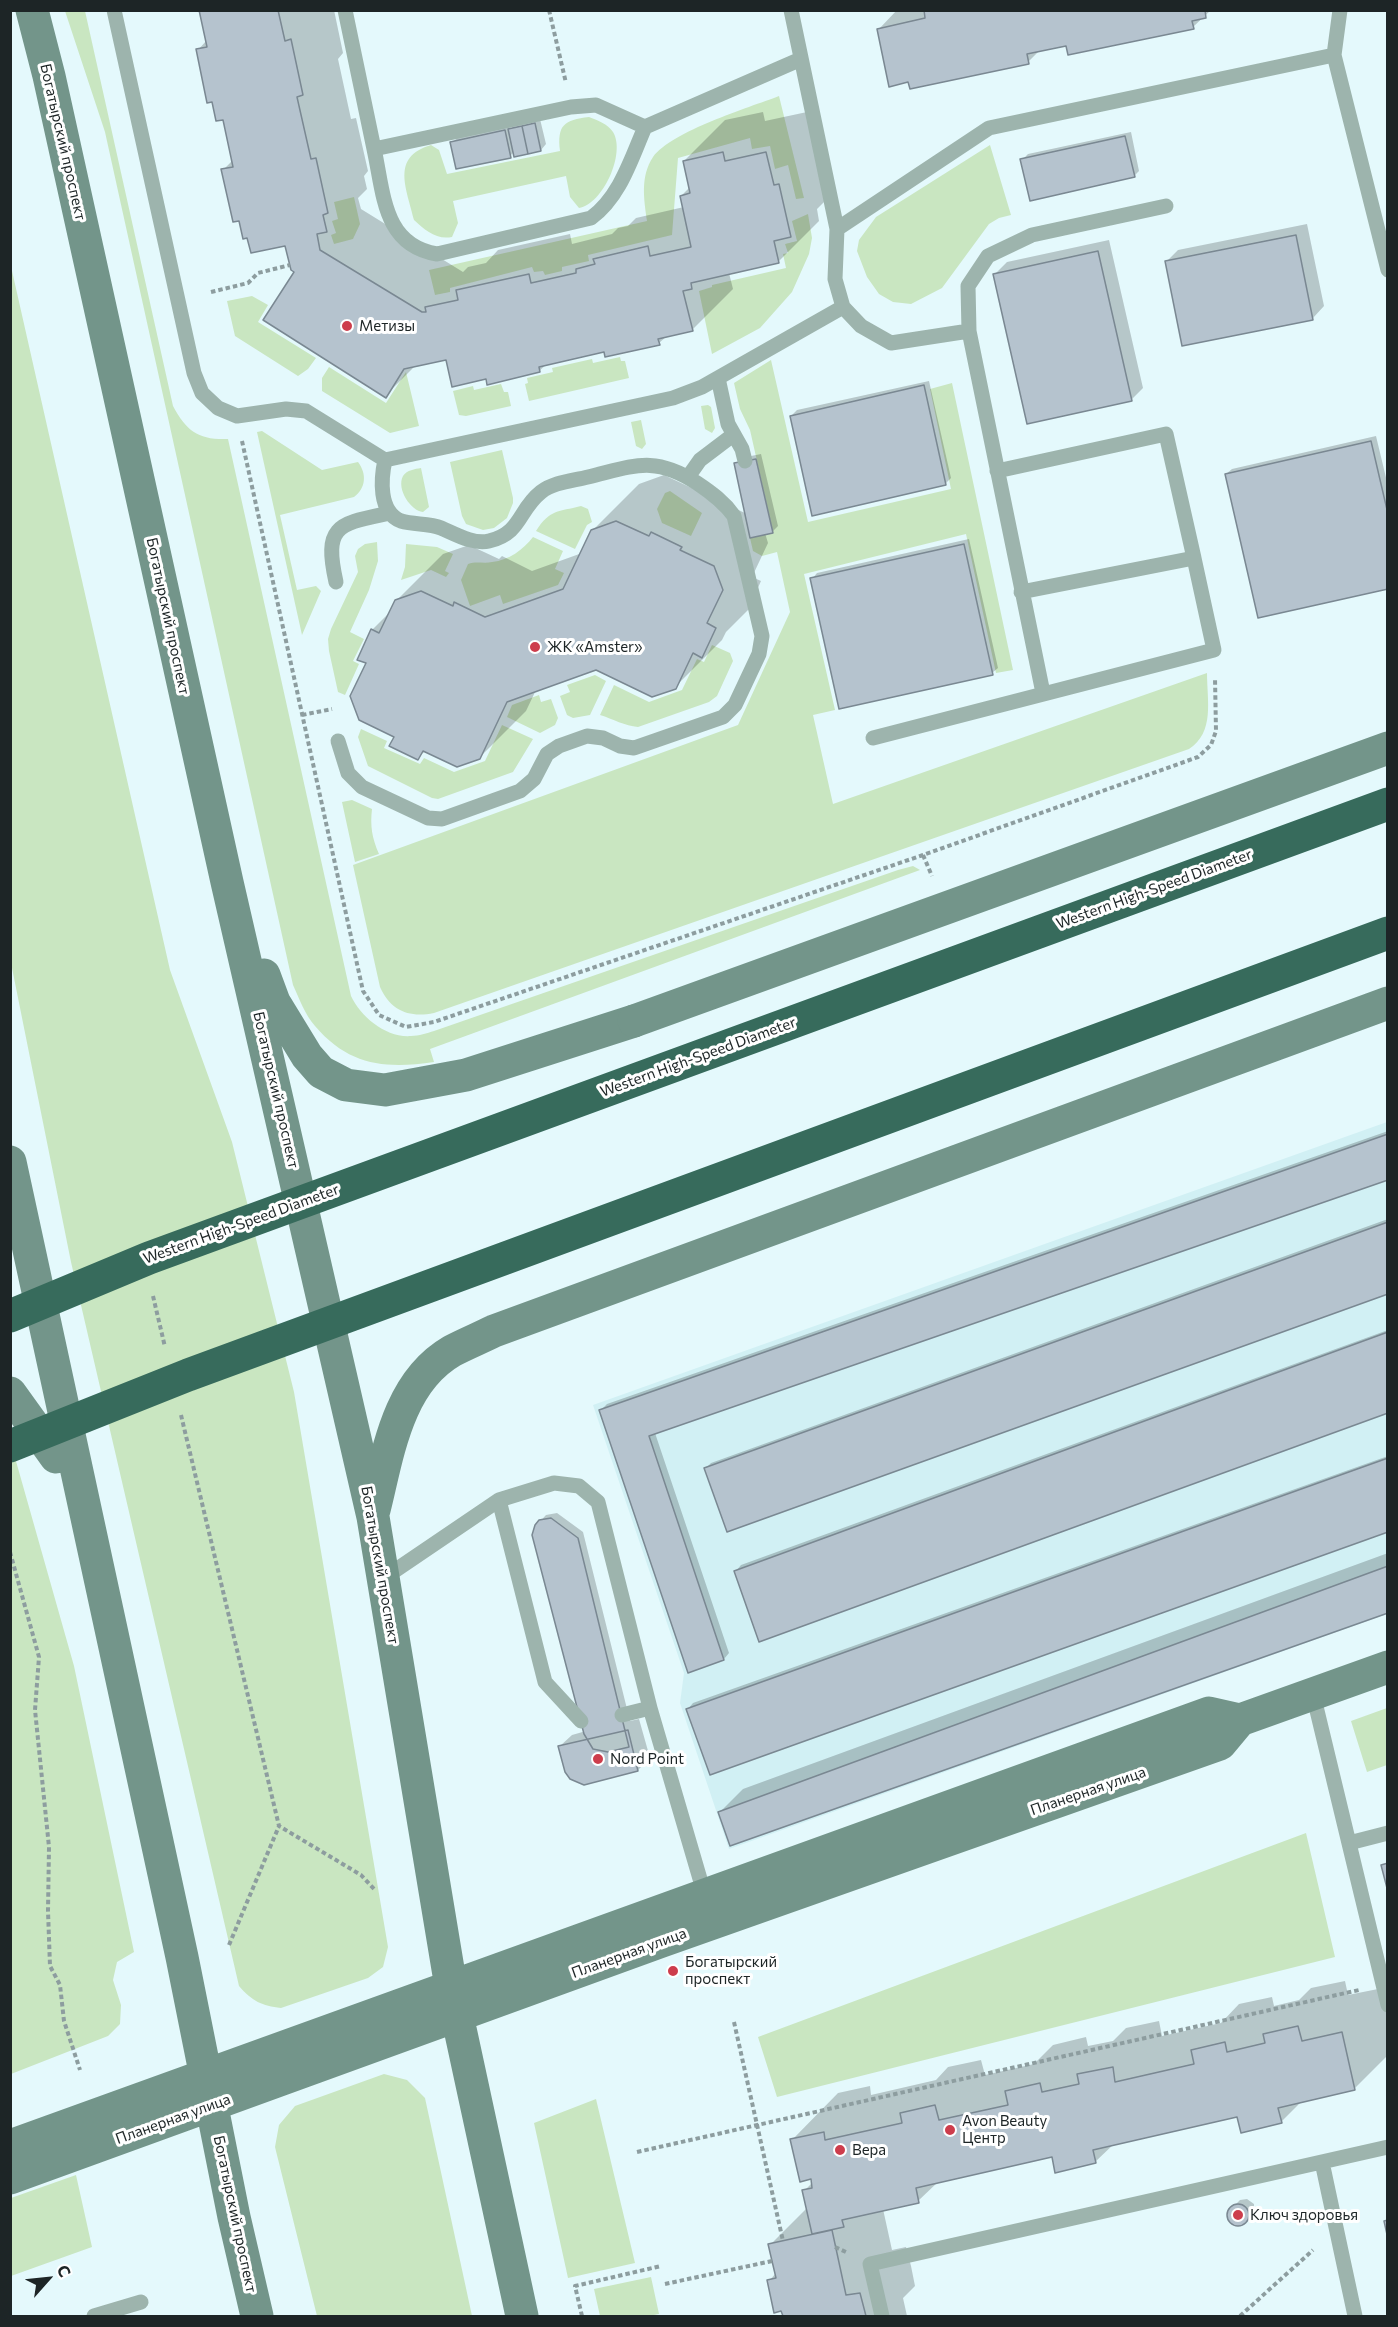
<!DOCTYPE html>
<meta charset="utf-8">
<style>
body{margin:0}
#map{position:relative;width:1398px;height:2327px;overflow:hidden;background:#e4f9fc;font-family:Commissioner,sans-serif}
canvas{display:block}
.frame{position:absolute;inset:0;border:12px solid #1d2526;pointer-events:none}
.north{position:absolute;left:18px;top:2249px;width:60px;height:60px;-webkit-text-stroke:4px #fff;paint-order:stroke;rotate:63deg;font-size:16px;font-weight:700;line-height:24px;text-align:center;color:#1d2526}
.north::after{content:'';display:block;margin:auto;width:21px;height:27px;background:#1d2526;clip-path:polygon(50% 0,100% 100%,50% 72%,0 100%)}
</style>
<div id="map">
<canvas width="1398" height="2327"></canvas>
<div class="frame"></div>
<div class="north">С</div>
</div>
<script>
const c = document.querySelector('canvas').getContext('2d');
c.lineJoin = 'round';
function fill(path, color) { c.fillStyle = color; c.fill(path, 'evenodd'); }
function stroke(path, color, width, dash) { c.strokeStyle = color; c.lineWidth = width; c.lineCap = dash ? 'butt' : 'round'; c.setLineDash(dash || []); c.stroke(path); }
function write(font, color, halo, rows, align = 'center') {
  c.font = font + ' Commissioner,sans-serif'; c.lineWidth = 6; c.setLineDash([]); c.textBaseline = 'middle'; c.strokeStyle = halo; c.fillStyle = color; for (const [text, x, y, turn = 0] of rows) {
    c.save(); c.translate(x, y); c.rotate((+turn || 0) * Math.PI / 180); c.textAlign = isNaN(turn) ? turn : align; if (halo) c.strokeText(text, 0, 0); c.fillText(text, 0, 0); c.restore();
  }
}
const built = new Path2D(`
 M1387,1122v492l-658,235 -49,-146 4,-30 -91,-268z`);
const green = new Path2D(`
 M65,11h20l88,395c14,26 26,34 55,33l123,557c10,21 35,42 60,40 8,0 16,-3 23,-5l464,-161 15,-4 7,4 -490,179 4,13c-48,7 -85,4 -119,-36 -10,-11 -16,-28 -22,-41l-188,-853z
 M779,96l25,102 -8,1 -8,-34 -13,4 -5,-23 -18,3 -2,-11 -72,20 -6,77 -84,20 1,6 -27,6v4l-17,4 -2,-4 -9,1 -2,-5 -82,21v4l-15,3 -6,-25 218,-49c-3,-22 -7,-44 6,-64 19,-26 95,-49 126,-61z
 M589,117c8,3 19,7 24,15 13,21 -10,72 -34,76l-9,-11 -4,-21 -113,25 5,22 -6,14c-16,3 -27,-7 -38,-17 -7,-31 -24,-63 17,-75l8,5 8,24 113,-23c-3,-26 4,-31 29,-34z
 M990,145l21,70 -12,3 -10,6 -47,64 -31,16 -18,-2 -14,-8 -12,-17 -10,-26 2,-11 17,-23z
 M354,197l6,27 -7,15 -19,5 -3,-9 5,-2 -4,-12 6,-2 -4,-17z
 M808,214l4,24 -3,16 -17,38 -32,36 -48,26 -13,-63 13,-4v-2l74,-17 -3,-14 5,-1 -3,-9 12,-3 -5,-20z
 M10,262l160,708 62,172 62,250 94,555 -5,20 -15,11 -87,30c-19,-2 -29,-7 -42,-22l-168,-724 -60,-299z
 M252,296l16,9 -10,17 58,36 -8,11 -10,7 -63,-40 -8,-35z
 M620,357l1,4h4l4,17 -100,23 -4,-17 3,-1 -1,-5 26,-6 -1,-4 40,-9 1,4z
 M771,360l37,162 143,-33 -21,-100 22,-6 61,287 -17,3 -30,-139 -162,40 31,136 -22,5 20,89 374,-131c0,28 8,59 -18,76l-755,264c-25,5 -43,-2 -54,-26l-27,-122 385,-140 52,-113 -13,-60 -15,4 -9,-5 -3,-13 23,-6 -23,-102 -10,-21 -6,-26z
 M329,367l57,36 20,-31 13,54 -29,7 -68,-42v-13z
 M501,384l3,8h4l3,14 -45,10 -7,-1 -6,-24 20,-5 1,4z
 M708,405l3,2 4,21 -3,5 -7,-4 -4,-23z
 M641,420l5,24 -4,5 -6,-3 -5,-24z
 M262,431l60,39 36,-8c9,12 8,26 -4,35l-74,18 17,75 19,-4 5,5 -19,44 -45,-203z
 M502,450l11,48v5l-6,15 -13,10 -11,2 -17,-6 -4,-8 -12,-54z
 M421,468l8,39 -6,5c-12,-1 -27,-23 -20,-36 4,-6 12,-7 18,-8z
 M670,491l32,22 -11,23 -29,-13 -5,-14 8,-16z
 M581,506l7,3 4,13 -5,3 -12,24 -39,-18c14,-22 22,-19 45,-25z
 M533,537l30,14 -8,18 9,4 -6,12 -55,19 -3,-9 -30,11 -9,-26 7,-16c8,-3 16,0 24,-2 17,-2 31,-12 41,-25z
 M377,542l1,19 -9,29 -19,42 14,7 -11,22 6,3 -14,31 -7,-3 -9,-41 -1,-12 3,-10 27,-57 -3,-16 3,-7 7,-5z
 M406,544l31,3 16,7 -8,17 4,2 -3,4 -15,-7 -30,10 4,-13z
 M712,645l18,8 3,8 -16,35 -8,6 -71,25c-13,-1 -25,-8 -38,-12l14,-30 35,17 33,-12 15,-31 7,3z
 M595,675l11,6 -16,34 -17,3 -6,-3 -7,-19 10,-4 -3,-7z
 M539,695l2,7 10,-3 7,19 -3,7 -15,8 -33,-16 5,-12z
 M502,725l31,14 -20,33 -75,27 -6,-1 -64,-32 -10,-29 3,-8 26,12 -3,7 36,16 4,-6 30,14 31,-11z
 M352,800l20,9c-2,17 0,29 7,45l-24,8 -13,-60z
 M10,1440l64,226 60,286 -17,10 -4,18 8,25 -1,19 -12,12 -97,38z
 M1387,1708v57l-20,7 -16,-51z
 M1306,1833l29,124 -558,140 -19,-60z
 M384,2074l23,6 18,18 47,218h-155l-42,-169 4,-22 16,-19z
 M596,2099l39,164 -67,15 -34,-155z
 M76,2175l16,72 -81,29v-78z
 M651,2277l8,37 -10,2h-49l-6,-27z`);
const shadow = new Path2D(`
 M200,10h134l9,43 -5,6 13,60 5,-1 12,53 -4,5 3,13 -9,9 3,11 102,63 5,-5 18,-4 12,-13 72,-16 2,10 40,-10 6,-6 10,-2 8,-8 48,-11 -3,-11 9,-9 -6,-26 41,-41 38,-8 2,9 42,-9 24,83 -14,14 2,12 -41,41 -49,11 4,16 -41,41 -25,6 -8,7 -54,7 -58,14 -8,7 -52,6 -40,-19 -31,7 -31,31 -89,-124 -9,-28 -39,-8 -8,-17 -17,-49 10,-10 -9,-42 -26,-68 9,-10z
 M897,10h314l-18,17 -126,17 -27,6 -12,12 -149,-33z
 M540,119l6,25 -5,6 -27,2 -4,4 -58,-13 6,-6 52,-11 1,2 4,-4z
 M1131,132l8,39 -5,5 -112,-16 6,-6z
 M1307,224l17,82 -11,12 -147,-56 12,-12z
 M1109,240l34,148 -12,12 -136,-126 12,-12z
 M929,381l22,97 -6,6 -154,-68 6,-6z
 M1376,436l12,50v101l-162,-113 6,-5z
 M761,454l17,72 -6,6 -7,1 3,10 -16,34 9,4 -13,29 -22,22 -4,8 -47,47 -79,-19 -60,22 -10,21 -47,47 -53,-8 -8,8 -50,-95 4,-33 20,-20 4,-9 47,-47 26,-9 30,14 3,-3 30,15 50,-18 10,-22 47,-47 25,-9 83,39 -11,-50 5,-6z
 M969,539l29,129 -6,5 -180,-94 5,-6z
 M1388,1131v47l-733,255 74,220 -5,6 -123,-249 6,-6z
 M1388,1219v73l-682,176 5,-5z
 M1388,1330v81l-652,160 5,-6z
 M1388,1456v75l-700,178 5,-6z
 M557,1513l26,19 47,189 9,-2 11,39 -12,12 -78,-24 12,-11 14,-4 -50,-205 10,-11z
 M1388,1553v59l-668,200 23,-23z
 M1345,1981l3,14 40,-8v68l-34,34 -51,11 -22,22 -42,-7 -124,28 -20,19 -42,-6 -115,26 -20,19 -35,8 9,41 14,-3 5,19 4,20 -12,12 4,18h-123l-15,-35 7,-8 -6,-28 38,-38 -4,-16 9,-9 -21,-42 46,-47 32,-7 1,9 65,-15 12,-13 33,-7 4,15 49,-11 19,-19 33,-8 2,9 25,-5 13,-13 33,-7 3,15 59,-13 18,-19 33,-7 2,9 25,-6 12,-12z
 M1247,2199l7,5v8l-12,13h-8l-5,-5 -1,-8 12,-12z`);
const building = new Path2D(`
 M199,10h79l7,31 6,-2 12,56 -6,2 14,62 5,-1 12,55 -5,2 4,17 -10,2 3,16 102,62h4l-1,-5 33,-7 -2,-10 73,-16 2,9 45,-10v-4l19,-5 -2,-5 55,-13 2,10 41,-9 -11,-51 10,-3 -7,-32 40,-9 2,9 41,-9 8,33 5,-1 12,53 -17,4 5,22 -88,20 1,6 -9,2 10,40 -35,8 2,6 -55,12 -1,-5 -65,15 1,5 -53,13 -1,-6 -34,8 -6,-27 -42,9 -18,29 -123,-78 31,-48 -3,-2 -6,-24 -34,7 -4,-15 -4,1 -4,-18 -6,1 -12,-53 12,-2 -10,-47 -7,1 -4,-19 -5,1 -11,-54 11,-2z
 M924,10h281l1,8 -14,3 2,8 -126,26 -2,-9 -39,8 2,10 -119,25 -2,-7 -19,5 -12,-58 48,-11z
 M535,123l6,28 -13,3 -6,-28z
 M522,126l6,28 -14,3 -6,-28z
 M505,130l6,28 -55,11 -6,-27z
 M1125,136l10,41 -105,24 -10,-42z
 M1296,235l17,85 -131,26 -17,-85z
 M1098,251l34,150 -105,23 -34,-150z
 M924,385l22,100 -134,31 -22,-100z
 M1371,441l17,73v75l-130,29 -33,-144z
 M756,459l17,74 -23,5 -16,-75z
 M616,521l33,15 2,-4 31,15 -2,3 34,16 9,24 -16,33 9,5 -14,30 -9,-5 -17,36 -24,8 -56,-27 -89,32 -27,57 -23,8 -34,-16 -5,9 -29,-14 5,-9 -35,-17 -9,-24 16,-33 -9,-3 14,-31 8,4 16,-33 26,-9 32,15 1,-4 31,15 78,-28 28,-59z
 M964,544l29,131 -154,34 -29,-131z
 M1388,1134v46l-739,256 75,224 -36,13 -89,-263z
 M1388,1222v72l-661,238 -23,-64z
 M1388,1332v81l-629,229 -25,-71z
 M1388,1458v74l-678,243 -24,-66z
 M551,1518l27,20 51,209 -21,5 -15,-3 -9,-15 -52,-199 3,-10 4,-5z
 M1388,1566v47l-658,233 -12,-34z
 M628,1730l10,41 -54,14 -14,-6 -5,-7 -7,-26z
 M1388,1863v29l-7,-27z
 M1298,2026l4,15 40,-9 13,58 -77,18 4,15 -41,10 -4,-16 -144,33 3,13 -41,10 -3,-16 -136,31 3,15 -77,17 2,7 -32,7 -10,-44 10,-2 -1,-9 -11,3 -10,-43 34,-7 1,8 77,-17 -2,-10 35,-8 4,15 69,-15 -3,-14 35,-8 2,9 37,-8 -2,-10 36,-7 2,15 79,-18 -3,-14 34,-8 2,10 38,-9 -2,-9z
 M1227 2215a11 11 0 1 1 22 0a11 11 0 1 1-22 0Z
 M1388,2220v19l-4,-18z
 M832,2230l14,65 14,-2 6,23h-83l-2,-5 -7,2 -7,-33 9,-2 -8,-34z`);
const path = new Path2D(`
 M549,10l17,73
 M211,292l37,-9 10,-10 32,-8
 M242,441l121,550 16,24 27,12 28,-5 489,-167 275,-98 13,-12 5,-14 -1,-53
 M302,715l30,-6
 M923,855l9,21
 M153,1296l12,51
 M181,1415l98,411 82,49 15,16
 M10,1552l29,105 -4,53 14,137 -1,64 2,55 10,19 4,36 16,49
 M229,1945l50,-119
 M734,2022l49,219
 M637,2152l722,-162
 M835,2247l13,6
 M665,2284l107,-23
 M582,2316l-7,-30 86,-20
 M1240,2316l73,-66`);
const service = new Path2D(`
 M114,10l80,363 8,20 16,15 19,8 49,-7 20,2 79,49 288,-62 29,-11 141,-80 -8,-28 2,-50 -46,-219
 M345,10l29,139 197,-42 25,-2 49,22 156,-68
 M1334,55l54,215
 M374,149c10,45 9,96 63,105l154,-36c29,-21 40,-59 54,-91
 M837,229l152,-101 345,-73 6,-45
 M843,307l18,19 30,17 78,-12 74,362
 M969,331l-1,-45 20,-30 44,-21 134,-29
 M718,378l10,46 14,25 3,12
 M997,471l169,-37 28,124 -173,34
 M688,477l12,-17 33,-25
 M336,582c-13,-58 3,-58 54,-69
 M873,738l341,-88 -20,-92
 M338,741l10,32 14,14 66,31 14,1 78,-28 14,-12 13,-25 12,-8 28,-10 16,2 17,8 14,2 89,-31 12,-12 24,-51 3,-18 -28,-120c-10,-14 -22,-23 -37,-33 -43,-28 -63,-17 -109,-6 -16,4 -34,5 -47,15 -23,18 -19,41 -52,49 -15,4 -34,-7 -48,-13 -12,-5 -27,-3 -40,-7 -23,-9 -20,-43 -16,-61
 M384,1578l115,-78
 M1313,1694l75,311
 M622,1715l28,-7
 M581,1721l-36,-39 -46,-182 55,-17 25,3 19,16 52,206 55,188
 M1349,1843l39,-10
 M1322,2162l33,154
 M94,2316l47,-14
 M882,2316l-12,-52 518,-117`);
const secondary = new Path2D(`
 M32,10l17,66 178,806 146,635 78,470 71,329
 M264,975l10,27 33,54 14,16 25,13 39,5 81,-15 168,-54
 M10,1162l172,795 52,260 23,99
 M10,1393l46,64
 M374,1510c14,-56 23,-127 78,-159 13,-7 28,-13 42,-20l894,-328
 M10,2146l1199,-433 31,7 148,-53
 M10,2178l652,-237 558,-197 20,-24`);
const secondaryBridge = new Path2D(`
 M634,1021l754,-273`);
const motorwayBridge = new Path2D(`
 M10,1316l139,-58 1239,-454
 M10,1446l178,-71 1200,-442`);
const markers = [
 [347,326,6,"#cd3d4c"],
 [535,647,6,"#cd3d4c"],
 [598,1759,6,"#cd3d4c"],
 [673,1971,6,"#cd3d4c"],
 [950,2130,6,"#cd3d4c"],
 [840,2150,6,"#cd3d4c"],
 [1238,2215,6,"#cd3d4c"]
];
const streetNames = [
 ["Богатырский проспект",63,142,77],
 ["Богатырский проспект",168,616,78],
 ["Western High-Speed Diameter",1154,889,-20],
 ["Western High-Speed Diameter",698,1057,-20],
 ["Богатырский проспект",276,1090,77],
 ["Western High-Speed Diameter",241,1224,-20],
 ["Богатырский проспект",380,1565,80],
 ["Планерная улица",1088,1791,-19],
 ["Планерная улица",629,1953,-20],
 ["Планерная улица",173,2119,-20],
 ["Богатырский проспект",235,2214,78]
];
const poiNames = [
 ["Метизы",359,326],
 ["ЖК «Amster»",547,647],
 ["Nord Point",610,1759],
 ["Богатырский",685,1962],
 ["проспект",685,1979],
 ["Avon Beauty",962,2121],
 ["Центр",962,2138],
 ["Вера",852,2150],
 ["Ключ здоровья",1250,2215]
];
fill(built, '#d1f0f4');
fill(green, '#c9e6c1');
fill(shadow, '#0003');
fill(building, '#b5c3ce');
stroke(building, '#7a8892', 1.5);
stroke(path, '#8d9d9f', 4, [4.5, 3]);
stroke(service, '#9db4ad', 15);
stroke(secondary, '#73958a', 33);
stroke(secondaryBridge, '#73958a', 33);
stroke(motorwayBridge, '#376b5c', 33);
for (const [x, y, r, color] of markers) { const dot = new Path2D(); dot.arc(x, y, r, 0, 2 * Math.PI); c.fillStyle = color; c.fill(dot); stroke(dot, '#fff', 2); }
write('15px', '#1d2526', '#fff', streetNames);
write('15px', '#1d2526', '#fff', poiNames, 'left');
</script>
